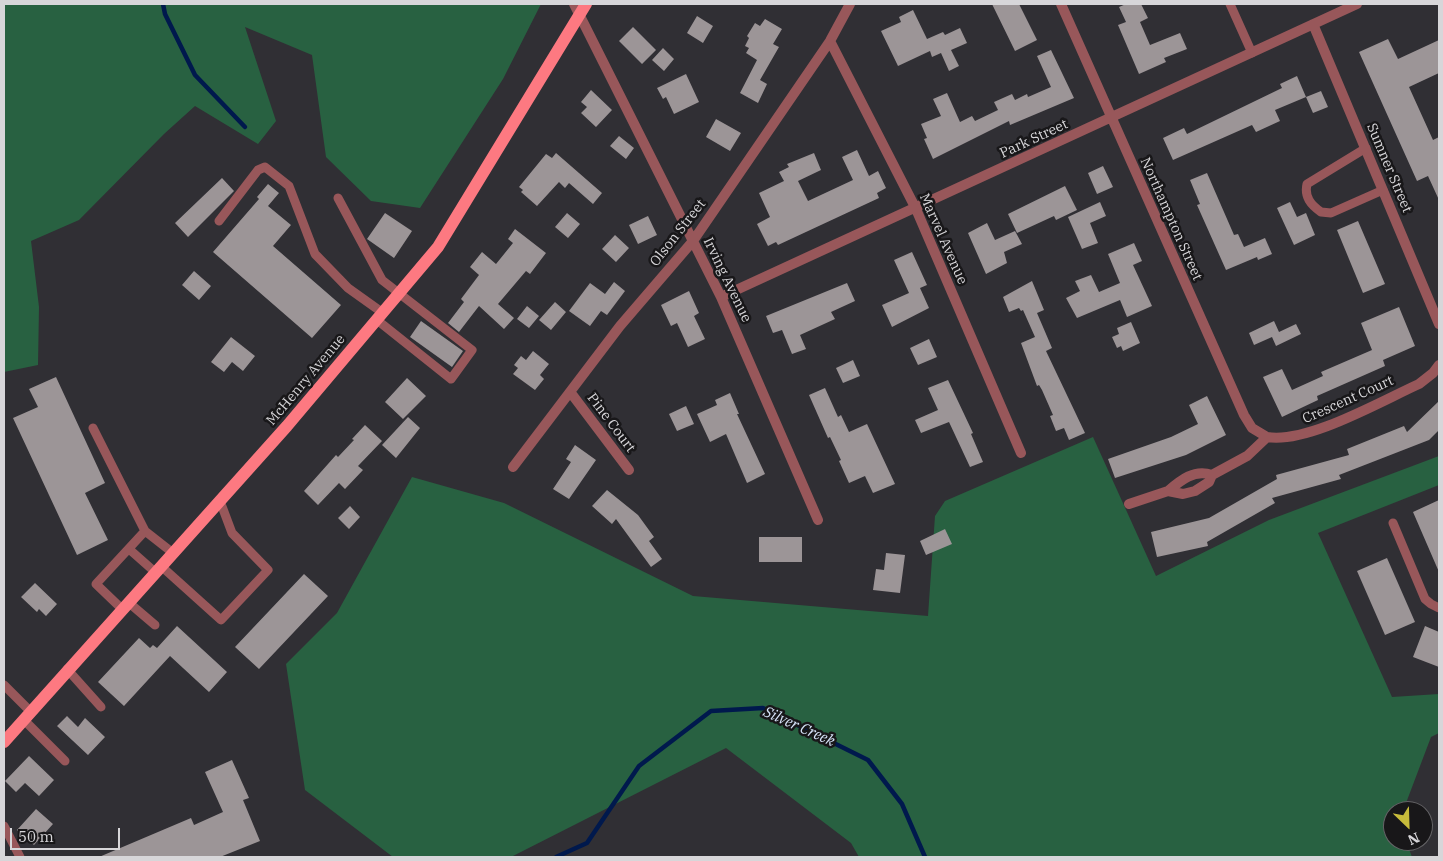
<!DOCTYPE html>
<style>
body{margin:0}
#map{position:relative;width:1443px;height:861px;overflow:hidden;background:#302f34;font-family:"IBM Plex Serif",serif}
canvas{display:block}
.frame{position:absolute;inset:0;border:5px solid #d7d6d9;pointer-events:none}
.north{position:absolute;left:1383px;top:801px;width:50px;height:50px;box-sizing:border-box;background:#181719;border:1px solid #646366;border-radius:50%;rotate:156deg;font-size:14px;font-weight:700;line-height:20px;text-align:center;color:#d7d6d9}
.north::after{content:'';display:block;margin:auto;width:18px;height:22px;background:#c7bb3b;clip-path:polygon(50% 0,100% 100%,50% 72%,0 100%)}
.scale{position:absolute;left:10px;top:828px;width:110px;height:22px;box-sizing:border-box;border:2px solid #d7d6d9;border-top:0;padding-left:6px;font-size:15px;line-height:18px;white-space:nowrap;color:#d7d6d9;-webkit-text-stroke:4px #181719;paint-order:stroke}
</style>
<div id="map">
<canvas width="1443" height="861"></canvas>
<div class="frame"></div>
<div class="north">N</div>
<div class="scale">50 m</div>
</div>
<script>
const c = document.querySelector('canvas').getContext('2d');
c.lineJoin = 'round';
function fill(path, color) { c.fillStyle = color; c.fill(path, 'evenodd'); }
function stroke(path, color, width, dash) { c.strokeStyle = color; c.lineWidth = width; c.lineCap = dash ? 'butt' : 'round'; c.setLineDash(dash || []); c.stroke(path); }
function write(font, color, halo, rows, align = 'center') {
  c.font = font + ' "IBM Plex Serif",serif'; c.lineWidth = 5; c.setLineDash([]); c.textBaseline = 'middle'; c.strokeStyle = halo; c.fillStyle = color; for (const [text, x, y, turn = 0] of rows) {
    c.save(); c.translate(x, y); c.rotate((+turn || 0) * Math.PI / 180); c.textAlign = isNaN(turn) ? turn : align; if (halo) c.strokeText(text, 0, 0); c.fillText(text, 0, 0); c.restore();
  }
}
const green = new Path2D(`
 M4,4h537l-38,75 -83,129 -49,-7 -45,-44 -14,-102 -67,-28 31,94 -18,23 -63,-38 -31,28 -85,86 -48,21 8,66 -1,58 -34,7z
 M1093,437l63,139 113,-56 170,-64v29l-121,48 74,164 47,-3v39l-8,4 -28,74h-10v30h13l6,16h-553l-8,-14 -125,-95 -215,109h-118l-88,-67 -19,-126 51,-51 75,-136 92,26 189,93 235,20 7,-100 10,-15z`);
const stream = new Path2D(`
 M163,4l2,10 30,61 50,52
 M556,857l31,-14 52,-77 72,-55 52,-3 105,52 34,44 23,53`);
const building = new Path2D(`
 M992,4h27l18,36 -22,11z
 M1126,4h15l7,14 -8,4 10,23 30,-12 7,16 -23,9 2,4 -27,12 -21,-49 8,-3 -7,-15z
 M913,10l14,29 16,-7 2,3 15,-7 7,15 -16,7 8,16 -10,5 -8,-18 -9,4 -2,-6 -32,15 -17,-35 20,-9 -2,-5z
 M697,16l16,10 -10,17 -16,-10z
 M765,19l17,10 -9,15 6,3 -19,33 7,4 -9,19 -18,-10 17,-33 -11,-7 3,-5 -4,-2 4,-8 -2,-2 8,-13 5,3z
 M633,27l23,23 -14,14 -23,-23z
 M1388,39l10,20 41,-19v33l-30,14 24,53 6,-3v63l-11,-24 -11,5 -58,-129z
 M663,48l11,11 -10,12 -12,-11z
 M1051,50l23,48 -64,27 -1,-4 -76,38 -9,-20 3,-1 -6,-14 20,-8 -8,-17 14,-6 13,29 12,-6 3,5 23,-11 -4,-8 18,-8 3,6 12,-6 1,3 23,-10 -14,-31z
 M686,74l13,28 -25,12 -8,-17 -3,2 -6,-11z
 M1297,76l9,21 -31,13 5,11 -24,11 -4,-7 -79,35 -10,-22 21,-10 3,6 95,-46 -2,-4z
 M591,90l21,20 -16,17 -15,-14 6,-6 -6,-5z
 M1321,91l7,16 -15,6 -7,-16z
 M716,119l25,14 -11,18 -24,-14z
 M619,136l15,12 -8,11 -16,-13z
 M857,150l12,26 9,-5 8,17 -9,5 2,5 -101,47 -2,-3 -8,4 -11,-22 13,-7 -11,-24 25,-12 -5,-9 10,-5 -2,-3 27,-11 7,17 -23,11 10,20 45,-21 -11,-23z
 M556,153l46,40 -9,11 -24,-21 -4,5 -6,-6 -22,24 -16,-14 2,-2 -4,-3 27,-33 6,4z
 M1103,166l10,21 -16,7 -9,-21z
 M1207,173l27,62 4,-1 6,13 21,-9 7,16 -14,6 -1,-3 -31,13 -29,-65 3,-1 -10,-24z
 M222,178l12,13 -46,46 -13,-14z
 M268,184l11,9 -11,13 23,19 -18,21 68,59 -29,33 -99,-86 46,-53 -2,-2z
 M1065,186l12,24 -21,10 -2,-4 -37,17 -9,-19z
 M1100,202l6,14 -16,7 8,20 -16,6 -14,-32z
 M1290,202l7,15 9,-4 9,22 -21,10 -17,-37z
 M385,213l27,18 -18,27 -27,-19z
 M567,213l13,11 -12,14 -13,-11z
 M648,216l9,19 -19,9 -9,-19z
 M1358,221l27,63 -22,9 -26,-63z
 M987,223l8,17 20,-9 7,13 -18,8 3,11 -21,11 -18,-41z
 M515,229l31,24 -16,21 -4,-3 -28,33 16,14 -10,11 -25,-23 -20,26 -11,-9 16,-21 -3,-3 18,-24 -9,-8 12,-15 14,12 17,-21 -5,-4z
 M615,235l14,13 -13,14 -14,-13z
 M1134,243l8,18 -9,4 19,41 -25,11 -7,-17 -43,18 -11,-20 14,-7 -5,-10 16,-6 8,17 21,-9 -12,-29z
 M912,252l15,33 -7,3 9,20 -37,19 -10,-22 27,-12 -15,-33z
 M194,271l17,15 -12,14 -17,-15z
 M1032,281l12,29 -7,3 15,35 -6,3 39,82 -16,7 -5,-12 -8,3 -6,-15 3,-1 -11,-25 -3,-5 -2,1 -16,-43 14,-6 -12,-27 -2,1 -2,-3 -10,4 -6,-15z
 M614,282l11,9 -18,24 -6,-4 -11,15 -21,-15 21,-28 15,11z
 M847,283l8,18 -24,11 4,7 -35,16 6,14 -14,5 -10,-24 -9,3 -7,-17z
 M689,291l10,22 -5,3 11,23 -17,8 -11,-24 -6,3 -10,-21z
 M555,302l11,10 -15,18 -12,-10z
 M527,306l12,10 -10,12 -12,-9z
 M1399,307l16,39 -32,14 2,6 -68,30 1,4 -36,17 -19,-40 19,-8 10,21 31,-14 -2,-4 51,-22 -11,-27z
 M421,321l42,30 -11,16 -42,-30z
 M1274,321l5,11 17,-8 5,10 -25,12 -4,-9 -18,8 -5,-12z
 M1131,322l9,21 -17,8 -2,-5 -4,2 -5,-11 7,-3 -2,-6z
 M231,337l24,19 -12,15 -11,-9 -8,10 -13,-10z
 M929,339l8,18 -19,8 -8,-17z
 M533,351l16,13 -9,11 4,4 -9,11 -22,-16 5,-6 -4,-3 7,-9 5,4z
 M853,360l7,16 -17,7 -7,-15z
 M56,377l49,106 -20,10 23,47 -31,15 -64,-137 25,-11 -9,-18z
 M407,378l19,18 -23,23 -18,-17z
 M948,380l25,53 -2,1 12,28 -13,5 -21,-45 -28,11 -6,-13 23,-10 -10,-22z
 M825,388l13,29 3,-2 8,17 18,-8 28,60 -22,9 -8,-17 -16,7 -10,-22 2,-1 -11,-23 -2,1 -19,-43z
 M730,393l9,21h-2l28,60 -18,9 -21,-49 -16,8 -13,-28 20,-9 -2,-5z
 M1207,396l19,39 -40,20 -71,23 -7,-19 63,-22 27,-13 -9,-19z
 M1439,401v29l-10,10 -90,35 2,4 -69,19 3,5 -68,39 1,4 -51,11 -6,-25 58,-14 68,-39 -1,-4 73,-20 -2,-6 57,-23 3,6z
 M686,406l8,18 -17,7 -8,-17z
 M408,417l12,11 -24,30 -14,-13z
 M365,425l17,16 -24,25 5,4 -18,19 -6,-6 -21,22 -14,-14 32,-36 2,2 16,-17 -2,-1z
 M575,445l21,15 -27,39 -16,-10 18,-27 -5,-3z
 M607,490l31,25 16,22 -5,4 13,18 -11,8 -35,-48 -4,5 -20,-18z
 M1439,500v72l-26,-60z
 M350,506l10,11 -11,12 -11,-11z
 M945,529l7,15 -26,11 -6,-14z
 M759,537h43v25h-43z
 M886,553l19,2 -5,38 -27,-3 3,-21 8,1z
 M1387,558l28,64 -30,13 -28,-64z
 M304,574l24,22 -69,73 -24,-22z
 M35,583l22,21 -11,12 -7,-7 -2,3 -16,-15z
 M177,626l50,46 -18,20 -39,-36 -46,50 -26,-24 41,-44 11,10 3,-3 4,3z
 M1425,626l14,6v35l-26,-10z
 M67,716l11,11 7,-9 20,19 -17,18 -31,-29z
 M29,756l25,24 -15,16 -14,-13 -9,9 -11,-11z
 M232,760l17,38 -6,2 17,41 -40,16h-121l92,-39 3,7 29,-13 -18,-40z
 M36,809l17,15 -19,21 -17,-15z`);
const lane = new Path2D(`
 M1230,4l22,49
 M1366,148l-59,36c-3,13 4,21 14,28l10,1 52,-23
 M338,198l44,82 90,70 -21,29 -74,-59
 M219,221l39,-51 7,-3 24,19 26,68 33,34 35,25
 M93,428l52,103 28,22
 M1393,523l32,76 6,5 8,4
 M129,549l26,23
 M161,566l60,54 47,-50 -36,-37 -12,-32
 M128,602l27,23
 M122,609l-26,-25 49,-53
 M67,669l34,38
 M4,685l26,26
 M23,719l42,42
 M4,826l16,31`);
const street = new Path2D(`
 M574,4l147,293 97,223
 M1061,4l183,411 8,13 15,9
 M1313,24l126,300
 M830,41l86,168 105,244
 M721,297l636,-293
 M571,393l58,77
 M513,467l107,-141 73,-85 137,-200 20,-37
 M1168,491c13,-11 26,-22 44,-16
 M1129,504l39,-13 15,3 12,-3 14,-9 3,-7 35,-19 20,-19c40,7 114,-36 152,-53l14,-11 6,-8`);
const primary = new Path2D(`
 M4,742l283,-316 151,-179 148,-243`);
const streetNames = [
 ["Park Street",1034,139,-25],
 ["Sumner Street",1389,168,67],
 ["Northampton Street",1171,219,66],
 ["Olson Street",678,233,-52],
 ["Marvel Avenue",943,239,66],
 ["Irving Avenue",727,280,64],
 ["McHenry Avenue",306,380,-50],
 ["Crescent Court",1348,400,-24],
 ["Pine Court",611,423,53]
];
const waterNames = [
 ["Silver Creek",799,727,24]
];
fill(green, '#286141');
stroke(stream, '#00194d', 4.5);
fill(building, '#9c9597');
stroke(lane, '#98575a', 9);
stroke(street, '#98575a', 10);
stroke(primary, '#fd7981', 12);
write('14px', '#d7d6d9', '#181719', streetNames);
write('italic 15px', '#d8e5fa', '#181719', waterNames);
</script>
